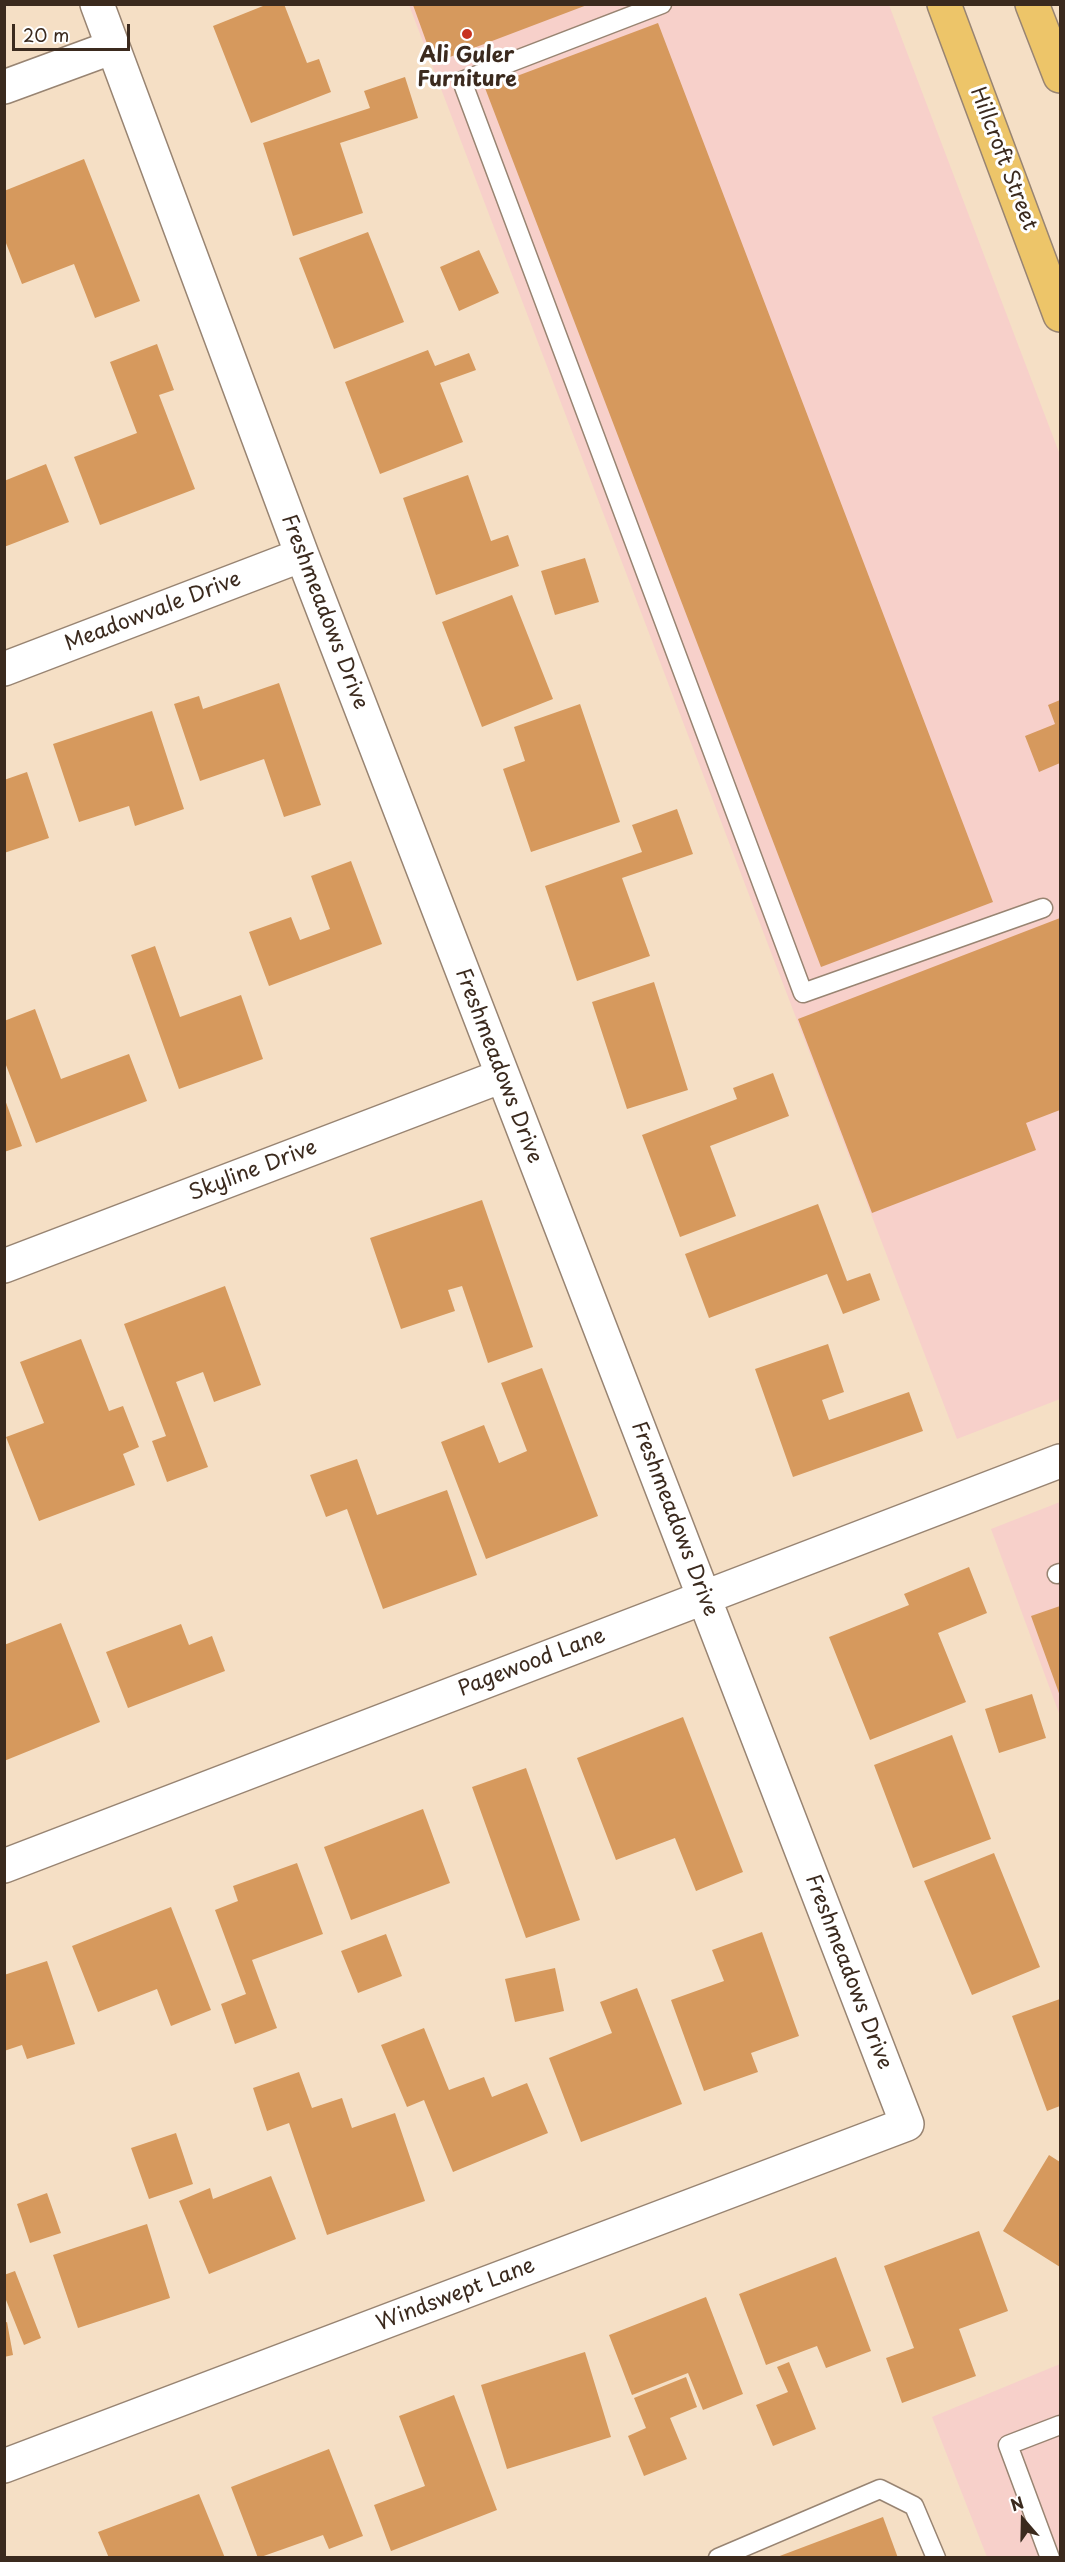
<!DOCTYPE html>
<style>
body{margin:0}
#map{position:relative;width:1065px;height:2562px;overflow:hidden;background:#f5dfc5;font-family:"Playpen Sans",sans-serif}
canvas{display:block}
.frame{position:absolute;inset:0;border:6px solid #3b2a1e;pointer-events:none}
.north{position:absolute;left:993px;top:2490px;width:60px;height:60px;-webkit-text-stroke:4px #fff;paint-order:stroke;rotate:340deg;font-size:16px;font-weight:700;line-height:24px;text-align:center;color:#3b2a1e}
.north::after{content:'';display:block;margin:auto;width:21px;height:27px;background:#3b2a1e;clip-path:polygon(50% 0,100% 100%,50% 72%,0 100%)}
.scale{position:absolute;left:12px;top:24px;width:118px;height:27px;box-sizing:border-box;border:3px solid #3b2a1e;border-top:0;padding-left:8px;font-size:18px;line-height:21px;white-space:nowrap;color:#3b2a1e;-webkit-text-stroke:4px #fff;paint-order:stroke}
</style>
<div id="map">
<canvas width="1065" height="2562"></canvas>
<div class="frame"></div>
<div class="north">N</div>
<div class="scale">20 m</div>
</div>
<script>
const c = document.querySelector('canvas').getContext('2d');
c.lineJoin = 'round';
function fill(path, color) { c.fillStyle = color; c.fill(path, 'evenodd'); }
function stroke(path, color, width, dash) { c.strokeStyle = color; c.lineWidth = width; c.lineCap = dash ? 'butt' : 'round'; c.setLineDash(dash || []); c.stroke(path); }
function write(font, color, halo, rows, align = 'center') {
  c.font = font + ' "Playpen Sans",sans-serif'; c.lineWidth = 6; c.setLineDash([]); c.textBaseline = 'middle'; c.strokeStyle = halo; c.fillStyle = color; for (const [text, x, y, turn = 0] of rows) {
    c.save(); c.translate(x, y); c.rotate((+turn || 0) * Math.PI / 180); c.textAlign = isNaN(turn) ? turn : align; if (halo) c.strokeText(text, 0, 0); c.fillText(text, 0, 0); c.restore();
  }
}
const built = new Path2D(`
 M409,5h480l171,450v944l-103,40z
 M1060,1502v214l-69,-187z
 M1060,2364v193h-73l-55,-140z`);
const building = new Path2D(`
 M268,4h16l23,59 12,-4 12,33 -80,31 -38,-97z
 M413,5h174l-153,58z
 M658,23l335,879 -172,65 -336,-879z
 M405,77l13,41 -78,25 23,70 -70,23 -30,-93 107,-35 -6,-17z
 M84,159l56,142 -45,17 -21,-54 -52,20 -18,-46v-47z
 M368,232l36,90 -70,27 -35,-91z
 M479,250l20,43 -40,18 -19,-44z
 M157,344l17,46 -15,5 36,94 -95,36 -26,-68 63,-24 -27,-71z
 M428,350l7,16 34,-13 7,17 -36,13 23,59 -83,32 -35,-92z
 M46,464l23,58 -65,25v-66z
 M468,475l23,66 17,-6 11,31 -83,29 -33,-97z
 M585,558l14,44 -44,13 -14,-44z
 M512,595l41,104 -71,28 -40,-105z
 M279,683l42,122 -37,12 -20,-58 -64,22 -26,-77 25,-8 4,13z
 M1060,700v63l-21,9 -14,-36 30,-12 -7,-19z
 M580,704l40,118 -89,30 -28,-83 22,-8 -11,-34z
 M152,711l32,98 -49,17 -6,-20 -50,16 -26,-78z
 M27,772l22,66 -45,15v-73z
 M677,809l16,45 -71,24 28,78 -73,25 -32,-95 97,-34 -10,-27z
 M351,861l31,83 -113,42 -20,-54 42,-15 9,23 30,-11 -19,-53z
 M1060,918v192l-34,13 10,27 -164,63 -74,-194z
 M155,946l25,71 61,-22 22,64 -84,30 -48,-134z
 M654,982l34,108 -61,19 -35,-107z
 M35,1009l26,70 68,-25 18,47 -111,42 -32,-83v-39z
 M773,1073l16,43 -79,30 26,70 -56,21 -38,-102 95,-36 -4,-11z
 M4,1097l18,49 -18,6z
 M482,1200l51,147 -45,16 -26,-77 -14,4 7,21 -54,18 -31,-91z
 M818,1204l29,77 23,-8 10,27 -37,14 -16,-40 -118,44 -24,-64z
 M225,1286l36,99 -47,17 -11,-30 -27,10 32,85 -41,15 -15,-41 14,-5 -42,-112z
 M81,1339l28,72 14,-5 16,41 -16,7 12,31 -96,36 -33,-84 38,-14 -24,-61z
 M828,1344l16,48 -22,8 7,20 80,-28 14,39 -130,46 -38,-108z
 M542,1368l56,148 -112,43 -45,-117 43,-17 15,38 28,-12 -26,-68z
 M357,1459l20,56 70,-25 30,85 -94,34 -36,-100 -21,8 -16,-42z
 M969,1567l18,46 -49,20 28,69 -96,38 -41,-103 80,-32 -5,-11z
 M1060,1606v90l-29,-80z
 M61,1623l39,99 -96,39v-116z
 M181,1624l8,21 23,-9 13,35 -97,37 -22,-56z
 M1032,1694l14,44 -47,15 -14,-44z
 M683,1717l60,155 -47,19 -21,-53 -59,22 -39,-102z
 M952,1735l39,104 -78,29 -39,-103z
 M526,1768l54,152 -54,18 -54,-151z
 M423,1809l27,74 -99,37 -27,-73z
 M994,1853l46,114 -68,28 -48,-114z
 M297,1863l26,71 -71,26 25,68 -42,16 -14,-40 25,-10 -31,-84 23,-9 -5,-15z
 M171,1907l40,103 -40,16 -14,-37 -59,23 -26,-66z
 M762,1932l37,104 -48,17 7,19 -54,19 -33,-91 53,-19 -12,-31z
 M386,1934l16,42 -44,17 -17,-42z
 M47,1961l28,83 -48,15 -5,-14 -18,6v-76z
 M555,1968l9,43 -49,11 -10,-43z
 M637,1988l45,116 -101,38 -32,-84 63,-25 -12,-31z
 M1060,1999v107l-13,5 -35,-95z
 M424,2028l25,62 35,-13 8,20 35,-14 21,50 -95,39 -29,-72 -17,7 -26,-62z
 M299,2072l13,36 30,-10 10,30 43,-15 30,88 -98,34 -38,-112 -22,8 -14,-43z
 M176,2133l17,51 -44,15 -18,-51z
 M1049,2155l11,7v105l-57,-36z
 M271,2176l25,63 -87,35 -30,-73 31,-13 3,11z
 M47,2193l14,40 -31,10 -13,-39z
 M147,2224l23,74 -92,30 -25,-73z
 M979,2231l29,80 -49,18 17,47 -74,27 -16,-45 28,-10 -30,-82z
 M836,2257l35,94 -45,17 -9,-22 -51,19 -27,-71z
 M15,2271l26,67 -17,7 -20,-50v-20z
 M706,2297l37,97 -40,16 -15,-37 -56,22 -23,-60z
 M7,2322l6,33 -9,2v-34z
 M585,2352l26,85 -104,32 -26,-84z
 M789,2362l27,67 -43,17 -17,-41 32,-13 -11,-25z
 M686,2377l11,30 -27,11 17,41 -43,17 -16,-40 18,-8 -12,-30z
 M454,2395l43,115 -106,41 -17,-46 51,-19 -26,-70z
 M329,2449l34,87 -34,13 -6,-14 -65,23 -27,-71z
 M199,2494l26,64h-116l-11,-26z
 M883,2517l15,41h-121v-1z`);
const lane = new Path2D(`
 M662,4l-200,77 341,912 240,-85
 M1057,1574l3,-1
 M718,2558l162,-69 34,17 22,52
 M1050,2558l-42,-113 52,-20`);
const street = new Path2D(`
 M4,87l109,-40
 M4,669l298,-114
 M4,1266l498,-190
 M4,1866l1056,-405
 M4,2466l903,-342 -605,-1569 -205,-551`);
const primary = new Path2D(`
 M944,4l116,311
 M1032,4l28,72`);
const markers = [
 [467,34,6,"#c8321e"]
];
const poiNames = [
 ["Ali Guler",467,56],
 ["Furniture",467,80]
];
const streetNames = [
 ["Hillcroft Street",1003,159,69],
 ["Meadowvale Drive",153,612,-21],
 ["Freshmeadows Drive",324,612,69],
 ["Freshmeadows Drive",498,1066,69],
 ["Skyline Drive",253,1171,-21],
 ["Freshmeadows Drive",674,1519,69],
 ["Pagewood Lane",532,1663,-21],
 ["Freshmeadows Drive",848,1972,69],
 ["Windswept Lane",456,2295,-21]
];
fill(built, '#f7d0ca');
fill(building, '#d6995d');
stroke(lane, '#988472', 21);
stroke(street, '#988472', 36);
stroke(primary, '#988472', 36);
stroke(lane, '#fff', 18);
stroke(street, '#fff', 33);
stroke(primary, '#edc569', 33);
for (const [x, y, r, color] of markers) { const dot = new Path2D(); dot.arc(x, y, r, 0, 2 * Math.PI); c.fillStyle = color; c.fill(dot); stroke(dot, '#fff', 2); }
write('bold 21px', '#3b2a1e', '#fff', poiNames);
write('21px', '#3b2a1e', '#fff', streetNames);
</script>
